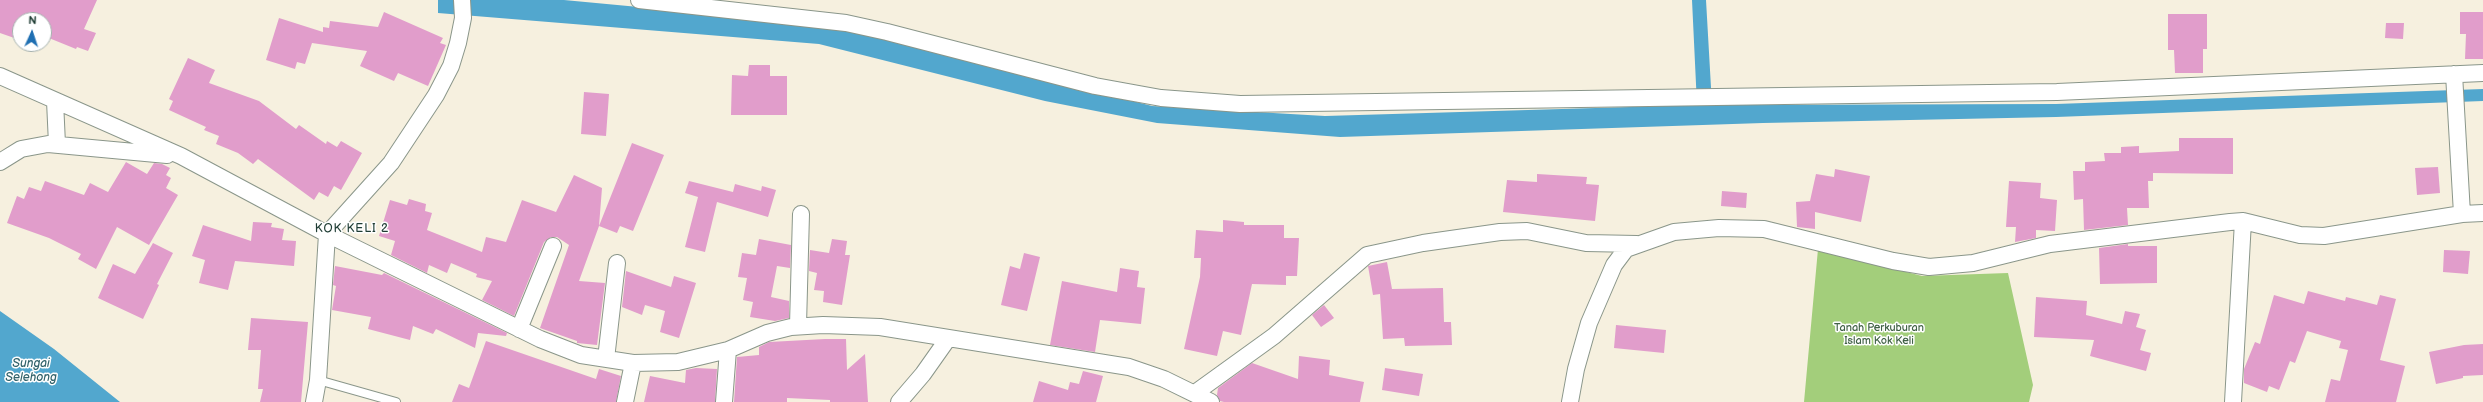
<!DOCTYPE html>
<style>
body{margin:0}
#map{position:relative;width:2483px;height:402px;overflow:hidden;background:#f6f0df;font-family:"Balsamiq Sans",sans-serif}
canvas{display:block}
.north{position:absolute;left:12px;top:12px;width:40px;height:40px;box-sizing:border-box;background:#fff;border:1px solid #a5b1ae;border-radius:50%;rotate:3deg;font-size:11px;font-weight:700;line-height:16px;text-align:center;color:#1f3d34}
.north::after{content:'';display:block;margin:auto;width:14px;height:18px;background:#1f6fb2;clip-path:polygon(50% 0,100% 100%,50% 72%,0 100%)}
</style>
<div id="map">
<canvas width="2483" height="402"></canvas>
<div class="north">N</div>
</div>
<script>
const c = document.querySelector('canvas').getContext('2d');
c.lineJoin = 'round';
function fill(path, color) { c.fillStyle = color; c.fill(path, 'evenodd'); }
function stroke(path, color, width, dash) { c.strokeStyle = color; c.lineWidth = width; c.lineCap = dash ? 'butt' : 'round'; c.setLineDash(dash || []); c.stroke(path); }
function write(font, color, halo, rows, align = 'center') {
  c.font = font + ' "Balsamiq Sans",sans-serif'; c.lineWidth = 3; c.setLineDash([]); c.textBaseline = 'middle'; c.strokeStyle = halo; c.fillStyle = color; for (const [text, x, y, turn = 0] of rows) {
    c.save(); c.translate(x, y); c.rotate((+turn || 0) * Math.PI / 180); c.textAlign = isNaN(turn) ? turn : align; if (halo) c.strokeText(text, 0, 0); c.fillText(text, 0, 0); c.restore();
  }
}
const green = new Path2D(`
 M1818,249l104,27 86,-3 25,112 -4,17h-225z`);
const water = new Path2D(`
 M438,0h126l277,26 311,80 173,10 372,-11 -5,-105h14l6,105 344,-1 427,-15v12l-427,16 -293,6 -423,14 -183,-14 -112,-22 -226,-57 -381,-31z
 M0,311l54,38 66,53h-120z`);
const building = new Path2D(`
 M0,0h97l-13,29 12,4 -8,18 -11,-4 -1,2 -32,-13v-16h-24v20l-20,-7z
 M384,12l59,26 -3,5 6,2 -18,41 -30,-13 -4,8 -34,-15 7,-15 -55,-8 -7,21 -8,-2 -2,7 -29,-9 13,-42 44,14v-5l6,1 1,-7 48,6z
 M2460,12h23v47h-18l1,-25h-6z
 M2168,14h39v35h-4v24h-28l-1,-23h-6z
 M2386,23h18l-1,16 -18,-1z
 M188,58l27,12 -6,13 50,18 37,28 3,-4 27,19 1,-3 10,6 4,-6 21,12 -21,37 -7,-4 -6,11 -9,-5 -5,8 -56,-41 -5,5 -15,-11 -22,-9 3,-8 -15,-6 2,-3 -37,-17 4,-9 -4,-2z
 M749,65h21v11h17v39h-56l1,-40 16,1z
 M584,92l25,2 -3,42 -25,-2z
 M2179,138h54v36l-80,-1v8h-5l1,27h-22l1,17 -44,5 -1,-31 -9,1 -1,-29h12v-9l20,-1 -1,-8h17v-6l18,-1v7l40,-2z
 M632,143l32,12 -31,76 -13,-5 -3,7 -18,-7z
 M126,162l21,12 7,-11 8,1 8,4 -4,7 5,3 -5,10 12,7 -29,50 -32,-18 -21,42 -18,-10 3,-5 -32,-16 -42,-15 10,-27 7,3 5,-12 12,4 4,-10 39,14 6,-12 18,9z
 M2438,167l2,26 -23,2 -2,-27z
 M1835,169l35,7 -9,46 -46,-10v17l-18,-2 -1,-25 14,-1 6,-27 18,3z
 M1537,174l50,3 -1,7 13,1 -4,36 -92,-9 4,-32 30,2z
 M574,175l28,13 -3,38 -20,55 26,2 -8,62 -20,-2v-2l-37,-13 29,-83 -12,-8h-6l-7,5 -30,74 -32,-16 10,-19 -16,-4 1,-3 -26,-11 -4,10 -18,-8 -2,8 -36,-18 4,-14 -16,-5 11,-36 17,5 2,-6 17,5 -1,7 7,2 -5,17 55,22 4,-15 20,5 16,-42 34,12z
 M689,181l44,11 2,-8 26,7 1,-5 14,4 -8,27 -51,-15 -12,50 -20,-5 13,-50 -13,-4z
 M2009,181l32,2 -1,15 17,2 -2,31 -19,-1v8l-21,4 1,-15h-10z
 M1722,191l25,2 -1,15 -25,-2z
 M1223,220l21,2v3h40v13h15l-2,38h-11v9l-34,-1 -11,51 -18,-4 -6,25 -33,-7 16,-72 1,-19h-7l2,-28 27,2z
 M253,222l19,1 -1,4 13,2 -2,11 14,1 -2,25 -59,-5 -7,29 -29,-7 6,-23 -13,-4 11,-31 48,16z
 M759,239l32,6 -1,23 -13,-2 -6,31 18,4v17l-14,3 -25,-4 3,-15 -10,-2 4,-22 -9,-1 4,-24 14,2z
 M832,239l15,2 -2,14h5l-8,50 -19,-3 1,-11 -10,-1 3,-17 -8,-2 1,-21 19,3z
 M153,243l20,10 -16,31 2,1 -16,34 -45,-21 15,-34 22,10z
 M2128,244v2h29v37l-57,1 -1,-36z
 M2444,250l26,1 -2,23 -25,-2z
 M1024,253l16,4 -13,54 -26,-6 9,-39 10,3z
 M1387,262l5,27 51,-1 1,34h7l1,23 -47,1 -1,-8 -21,1 -3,-45 -7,1 -5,-29z
 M335,266l47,9 2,-2 123,60 -1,3 -28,-3 -3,15 -39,-19 -3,5 -20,-8 -3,14 -42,-11 3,-12 -39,-7 4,-24 -3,-1z
 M1120,268l19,3 -2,16 8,1 -4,36 -41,-4 -5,32 -45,-7 12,-64 55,11z
 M626,271l45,16 3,-11 22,7 -17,55 -19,-6 5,-21 -20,-6 -3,10 -20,-8z
 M2308,291l37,10 1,-4 31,8 3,-10 16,4 -16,61 25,6 -9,36h-71l6,-23 9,2 8,-31 -9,-2 2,-7 -34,-10 -12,32 -5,-2 -11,29 -10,-4 -2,6 -23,-9v-14l11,-27 5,2 14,-49 30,9z
 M2036,297l51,4 -1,14 36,9 3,-13 15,3 -4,13 10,3 -6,20 11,3 -5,18 -56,-15 4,-16 -60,-3z
 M1324,305l10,13 -13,9 -9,-12z
 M251,318l57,4 -7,80h-41l3,-13h-5l3,-39h-13z
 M1616,325l50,5 -2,23 -50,-5z
 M825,339h21l1,31 18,-16 3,48h-38v-2l-43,-2v4h-53l3,-45 22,-2v-8l10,-5z
 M486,341l110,38 3,-10 22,7 -5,26h-164l7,-18 10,4z
 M2483,344v31l-20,1v2l-27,6 -7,-32 35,-7z
 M1299,356l31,4 -1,15 35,7 -4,20h-136l-4,-1 -3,-6 1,-7 34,-25 46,16z
 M696,368l21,1 -2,33h-71l6,-26 35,7 1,-13z
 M1385,368l38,6 -4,22 -37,-6z
 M1083,371l20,5 -7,26h-63l6,-21 29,9 2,-8 9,2z`);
const service = new Path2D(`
 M318,380l78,22`);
const minor = new Path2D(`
 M639,0l207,23 41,9 208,54 66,12 79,6 817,-12 426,-19
 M0,76l181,80 146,78 213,105 41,16 52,8 45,-1 50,-12 39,-17 24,-6 32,-2 57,2 249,40 35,12 47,23
 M55,101l2,43
 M0,162l21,-13 27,-5 119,11
 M2462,214l21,-1
 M798,325l3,-111
 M519,329l34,-83
 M606,359l11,-96
 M1195,393l79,-57 93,-81 56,-12 77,-11 27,-1 59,12 51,1
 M314,402l4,-22 9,-146 64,-71 45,-68 15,-29 7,-23 5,-25 -1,-18
 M625,402l8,-39
 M724,402l4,-52
 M899,402l24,-28 24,-34
 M1570,402l6,-33 13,-46 25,-58 12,-16 48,-17 45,-4 45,1 129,32 36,6 44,-4 77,-19 180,-22 13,-1 57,14 24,1 138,-22 -8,-140
 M2233,402l10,-181`);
const parkNames = [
 ["Tanah Perkuburan",1879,328],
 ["Islam Kok Keli",1879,341]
];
const neighbourhoodNames = [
 ["KOK KELI 2",352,229]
];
const waterNames = [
 ["Sungai",31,364],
 ["Selehong",31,378]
];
fill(green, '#a3ce7b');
fill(water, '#52a7ce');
fill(building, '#e19dcb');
stroke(service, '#8a968a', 10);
stroke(minor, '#8a968a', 18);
stroke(service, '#fff', 8);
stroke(minor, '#fff', 16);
write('11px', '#406146', '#fff', parkNames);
c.letterSpacing = '1px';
write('12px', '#1f3d34', '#fff', neighbourhoodNames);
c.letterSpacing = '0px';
write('italic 12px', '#31626a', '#fff', waterNames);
</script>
